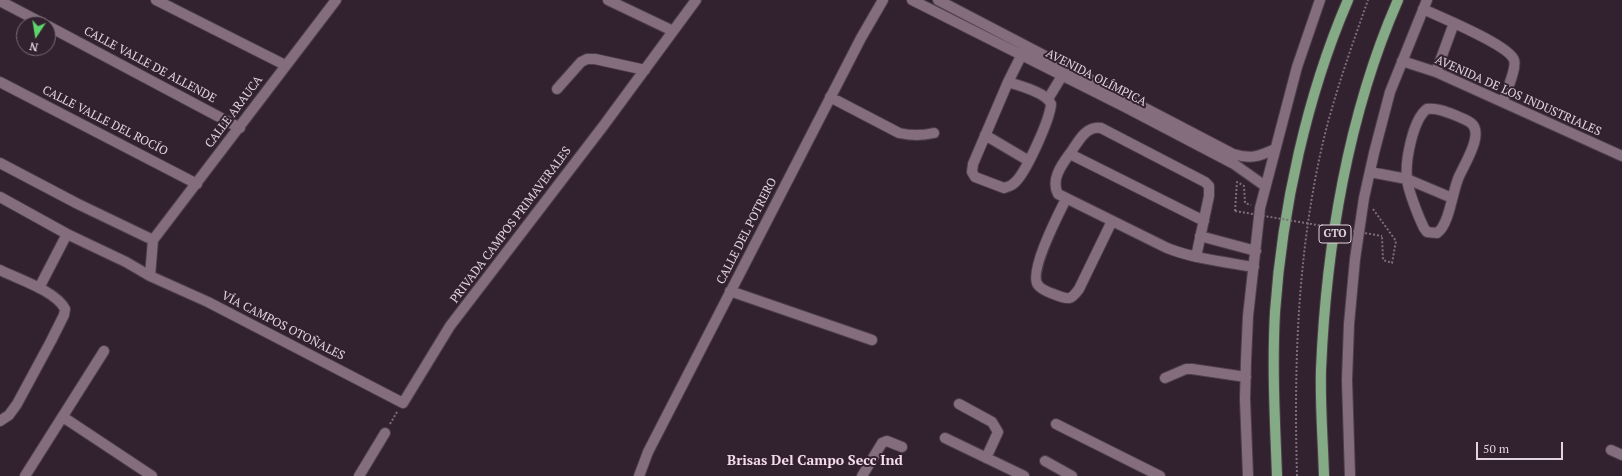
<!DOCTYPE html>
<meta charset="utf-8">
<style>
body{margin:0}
#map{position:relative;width:1622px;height:476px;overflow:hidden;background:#32212e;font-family:"PT Serif",serif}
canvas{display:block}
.north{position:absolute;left:16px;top:16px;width:40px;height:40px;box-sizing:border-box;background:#32212e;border:1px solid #786974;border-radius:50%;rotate:192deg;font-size:11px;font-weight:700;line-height:16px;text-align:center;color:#e0d4dd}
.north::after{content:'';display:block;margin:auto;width:14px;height:18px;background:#5ed56c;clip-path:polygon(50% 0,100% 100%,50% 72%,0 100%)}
.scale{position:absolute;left:1476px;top:442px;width:87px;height:18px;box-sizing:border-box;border:2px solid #e0d4dd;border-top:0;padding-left:5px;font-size:12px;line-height:14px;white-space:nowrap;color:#e0d4dd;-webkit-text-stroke:3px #32212e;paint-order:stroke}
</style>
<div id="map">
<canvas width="1622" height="476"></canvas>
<div class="north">N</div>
<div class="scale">50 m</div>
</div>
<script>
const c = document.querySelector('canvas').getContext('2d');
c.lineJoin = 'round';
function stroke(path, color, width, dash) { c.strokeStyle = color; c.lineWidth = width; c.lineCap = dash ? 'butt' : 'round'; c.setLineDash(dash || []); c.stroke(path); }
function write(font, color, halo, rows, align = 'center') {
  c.font = font + ' "PT Serif",serif'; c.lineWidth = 4; c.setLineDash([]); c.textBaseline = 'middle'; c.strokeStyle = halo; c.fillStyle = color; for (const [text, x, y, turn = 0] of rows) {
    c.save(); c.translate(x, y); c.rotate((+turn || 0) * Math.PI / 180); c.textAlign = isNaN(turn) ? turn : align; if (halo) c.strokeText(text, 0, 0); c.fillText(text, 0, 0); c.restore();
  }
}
const path = new Path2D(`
 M1373,209l23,32 -4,22 -9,-3 -1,-24
 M1235,211l2,-29 7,4 1,17 6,2
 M390,424l7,-12
 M1297,476c-3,-104 0,-209 21,-311 11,-56 31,-111 50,-165`);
const minor = new Path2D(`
 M156,0l129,65
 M336,0l-183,240 -3,36 58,26 195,101 47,-77 154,-201 92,-125
 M608,0l65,31
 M912,0l213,107 109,57 31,22
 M938,0l295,154c18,5 25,3 42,-5
 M0,1l44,23
 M1423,9c17,8 86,36 91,51 3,8 -8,32 -11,42
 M48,26l192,102
 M1402,61l34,11 186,84
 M1436,72l18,-49
 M0,82l197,102
 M1008,82c12,4 38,10 43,22 -1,15 -26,72 -38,80 -2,2 -6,3 -9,4l-29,-11 -3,-5 1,-8z
 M1008,82l16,-32
 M557,89l24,-27 6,-3h8l50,11
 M830,97l69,36c13,3 22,3 35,0
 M1048,99l17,-28
 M1427,109c11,-1 20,3 30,7 4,2 10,4 14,7 14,11 -8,43 -13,56 -6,15 -9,46 -21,54l-10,-1 -3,-4c-5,-10 -17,-40 -17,-50 -2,-17 6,-59 20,-69z
 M985,135l44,26
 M1070,154l134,67
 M0,163l78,41 75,36
 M1370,172l37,7 45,19
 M0,197l67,37 59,28 24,14
 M1066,199c-7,14 -38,74 -28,86 3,5 13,8 18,10 13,5 15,5 23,-6l33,-68
 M1200,236l56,15
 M1196,257l13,-61v-10l-4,-4 -104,-54c-15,-3 -23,14 -30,24 -8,11 -21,27 -13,42l109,54c28,11 58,14 87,19
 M0,270c18,9 56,21 65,39l-1,6 -13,26 -34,63 -8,11 -9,6
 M39,288l28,-54
 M730,291l142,49
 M1165,378l21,-9h6l54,8
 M959,404l33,18 6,10 -12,26
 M63,417l89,59
 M1056,424l104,52
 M945,438l79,38
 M1611,450l11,5
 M1045,461l27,15
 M25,476l79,-125
 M359,476l26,-43
 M639,476l9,-24 213,-414 22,-38
 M862,476l20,-33 5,-2 15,6
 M1248,476l-3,-77 1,-38 2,-45 12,-108 37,-141 23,-67
 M1350,476l-3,-96 2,-56 6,-65 9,-61 10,-45 16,-61 37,-92`);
const major = new Path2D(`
 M1277,476c-2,-54 -5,-109 -2,-164 7,-103 32,-217 73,-312
 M1324,476c-1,-35 -4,-71 -3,-106 5,-123 27,-256 77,-370`);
const pathBridge = new Path2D(`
 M1235,211l147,25`);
const shields = [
 [1335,234,32]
];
const shieldNames = [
 ["GTO",1335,234]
];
const streetNames = [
 ["CALLE VALLE DE ALLENDE",150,65,28],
 ["AVENIDA OLÍMPICA",1096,78,27],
 ["AVENIDA DE LOS INDUSTRIALES",1518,96,24],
 ["CALLE ARAUCA",234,112,-53],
 ["CALLE VALLE DEL ROCÍO",105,121,27],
 ["PRIVADA CAMPOS PRIMAVERALES",511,225,-53],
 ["CALLE DEL POTRERO",747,231,-63],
 ["VÍA CAMPOS OTOÑALES",283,326,27]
];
const quarterNames = [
 ["Brisas Del Campo Secc Ind",815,461]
];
stroke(minor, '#4d3f4a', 12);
stroke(major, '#4d3f4a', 12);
stroke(path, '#7d6e7a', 2, [2, 2]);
stroke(minor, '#846e7e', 10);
stroke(major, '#84ab85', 10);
stroke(pathBridge, '#7d6e7a', 2, [2, 2]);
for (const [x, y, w] of shields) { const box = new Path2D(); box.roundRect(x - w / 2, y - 9, w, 18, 3); c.fillStyle = '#32212e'; c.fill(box); stroke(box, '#e0d4dd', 1); }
write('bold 11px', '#e0d4dd', null, shieldNames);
write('12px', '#e0d4dd', '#32212e', streetNames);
write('bold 14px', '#f4dbed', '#32212e', quarterNames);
</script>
